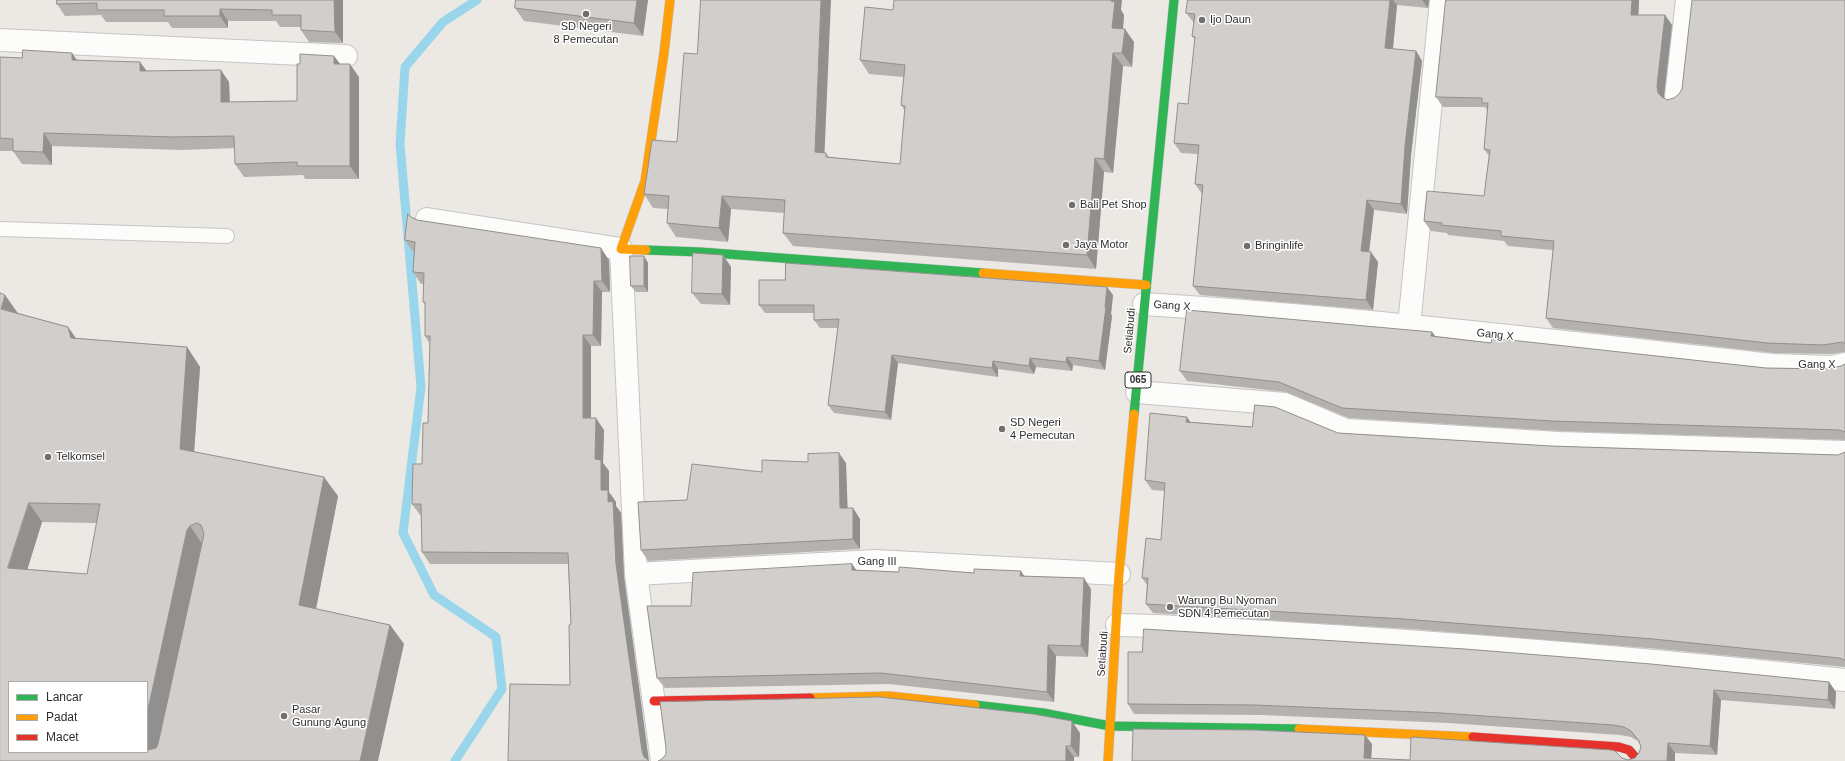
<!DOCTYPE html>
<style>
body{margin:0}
#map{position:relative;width:1845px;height:761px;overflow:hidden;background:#ece8e4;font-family:Helvetica,sans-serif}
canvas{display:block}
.legend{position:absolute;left:8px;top:681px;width:140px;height:72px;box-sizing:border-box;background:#fff;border:1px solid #ababab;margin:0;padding:5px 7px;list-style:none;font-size:12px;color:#2e2e2e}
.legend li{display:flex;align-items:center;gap:8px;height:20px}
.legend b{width:20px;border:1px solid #ababab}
</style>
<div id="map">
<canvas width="1845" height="761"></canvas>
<ul class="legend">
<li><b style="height:5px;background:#30b455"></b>Lancar</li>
<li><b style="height:5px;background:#ff9f0a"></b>Padat</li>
<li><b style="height:5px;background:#e5322d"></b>Macet</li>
</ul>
</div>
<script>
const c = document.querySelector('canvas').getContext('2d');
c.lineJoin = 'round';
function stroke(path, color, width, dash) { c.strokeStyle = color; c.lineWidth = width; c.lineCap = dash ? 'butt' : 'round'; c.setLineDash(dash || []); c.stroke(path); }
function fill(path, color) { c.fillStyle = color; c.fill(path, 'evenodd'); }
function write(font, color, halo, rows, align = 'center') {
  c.font = font + ' Helvetica,sans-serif'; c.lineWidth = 3; c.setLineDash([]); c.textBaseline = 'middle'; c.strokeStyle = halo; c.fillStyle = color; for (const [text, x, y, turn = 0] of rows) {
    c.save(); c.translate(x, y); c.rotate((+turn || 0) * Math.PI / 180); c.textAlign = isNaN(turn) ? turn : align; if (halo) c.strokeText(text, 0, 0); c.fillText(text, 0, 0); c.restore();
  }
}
const stream = new Path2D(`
 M455,761l47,-72 -6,-52 -62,-42 -31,-62 18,-146 -21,-243 5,-77 38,-45 34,-22`);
const lane = new Path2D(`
 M0,229l227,7`);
const street = new Path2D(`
 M0,40l346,16
 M1676,97l11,-97
 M427,219l194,30 15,325 26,187
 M1144,304c210,13 419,38 629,61l58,2 14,-3
 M1409,326l32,-326
 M1137,392l148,12 61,26 212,13 287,9
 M636,574l239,-13 244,13
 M1117,625c77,1 154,8 231,12 166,11 332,25 497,43`);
const fast = new Path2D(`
 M646,250l54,2 283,21
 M1134,414l40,-414
 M975,705l68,8 67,13 189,3`);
const slow = new Path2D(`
 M646,250l-25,-1 24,-68 19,-128 6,-53
 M983,273l163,12
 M810,698l79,-2 86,9
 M1299,729l174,8
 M1108,761l11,-187 15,-160`);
const jam = new Path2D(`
 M654,701l156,-3
 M1473,737l146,10 10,3 6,7`);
const wall = new Path2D(`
 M57,0h286v43l-34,-1 -8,-12v-3h-21l-4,-6h-48v7h-56l-4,-6h-62l-5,-7 -36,1 -8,-12z
 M516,0h132l-5,36 -119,-15 -9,-13z
 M1188,0h241l-1,8 -31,-3 -4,44 23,2 6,10 -11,94 -4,59 -33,-4 -5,42 9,10 -5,48 -173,-15 -7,-9 9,-92 -7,-10 3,-30 -17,-1 -7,-10 14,-39 7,-64 -3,-4 2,-13 -8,-10z
 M1446,0h193l-1,15h27l7,10 -8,71v2l3,2 7,-2 171,-98v352l-15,2 -56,-1 -221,-25 -7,-10 7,-68 -45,-4 -4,-5 -56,-6 -1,-2 -16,-2 -7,-10 60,-25 5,-40 -5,-7 4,-38 -3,-4h-42l-7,-10z
 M893,10h228l3,5 -1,14 11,13 -2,25 -9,-1 -10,107 -9,-1 -8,97 -303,-23 -10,-13 1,-20 -53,-4 -3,33 -52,-5 -9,-14 1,-14 -15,-1 -9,-14 33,-52 20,-88 128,99h1l3,4 71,7 5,-53 -4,-6 3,-28 -35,-3 -9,-14z
 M334,56l6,8 19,13v102h-54l-2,-4 -59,2 -9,-13v-16l-53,2 -130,-4v19l-30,-1 -9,-13h-13v-94l77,4 63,1 6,9 83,11 1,20 67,-1 3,-37z
 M411,217l6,3 192,40 1,32h-8l-1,54h-10v72l13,12 -1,33 6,8v21l7,10v4l5,7 3,63 -54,109 1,-61 -3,-60h-138l-8,-12 -1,-37h-1l-8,-11 10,-40 6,-41 2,-79 -5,-8v-31l-2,-3 1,-18h-3l-8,-12 1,-20h-1l-8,-12z
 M723,255l8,12 -1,38 -29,-1 -9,-11z
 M644,256l4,7v29h-12l-5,-6z
 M5,295l13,18 50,14 8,11 111,9 13,20 -6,85 144,44 -22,113 74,16 14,19 -404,117zM42,522l55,1 -10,51 -60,-5z
 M1113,295l-2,19 1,2 -7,54 -32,-5 -1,6 -36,-4 -2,7 -36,-5v8l-100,-14 -7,57 -57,-7 -6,-8 10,-77h-18l-6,-8v-7h-49l-6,-8z
 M1432,332l3,4 56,7 275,25 61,1 14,-3 4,-2v76l-286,-9 -210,-13 -63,-26 -99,-11 -7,-10z
 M1190,422l62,5 86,6 212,13 288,9 7,-3v215l-185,-18 -249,-20 -258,-16 -7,-9 1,-19 -5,-7 19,-38 4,-49 -13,-1 -7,-10z
 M846,463l1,45h6l7,11v30l-212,12 -7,-11 46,-50 75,-28z
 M852,564l4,6 43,2 75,1 47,-2 3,5 67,13 -3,68 -32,-1 -2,46 -165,-18 -224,4 -8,-10 34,-72z
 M1829,682l7,10 -1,17 -114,-9 -4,55 -42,-2v8h-543l240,-17 -1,14 39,2 212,-2 6,2 7,-2 4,-5 2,-6 -3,-6 -7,-4 -11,-2 -171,-12 -187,-8 -128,-1 -6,-10z
 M1080,733l-1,24 -421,4z`);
const shadedWall = new Path2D(`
 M334,0h9v43l-8,-11z
 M637,0h11l-5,36 -9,-13z
 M821,0h10l-7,165 -9,-13z
 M1111,0h11l-1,10 3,5 -2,26 -10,-13z
 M1390,0h3l4,5 -5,53 -7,-10z
 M1422,0h7l-1,8z
 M1632,0h7l-1,25 -7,-10z
 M220,9l8,12v7l-8,-12z
 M1665,15l7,10 -8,71 1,6 -7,-9 -1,-7z
 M1125,29l9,13 -2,25 -10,-14z
 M1416,51l6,10 -11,94 -4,59 -6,-10 4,-58z
 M72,53l9,13 -9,-6z
 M1113,53l10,13 -10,107 -9,-14z
 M334,56l9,12 -9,-4z
 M140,62l9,12 -9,-3z
 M350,64l9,13v102l-9,-13z
 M221,70l8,12 1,33 -9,-13z
 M44,133l8,13v19l-9,-13z
 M1095,158l9,14 -8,97 -9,-14z
 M722,196l9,13 -3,33 -9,-14z
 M1367,200l7,10 -6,51 -7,-10z
 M601,248l8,12 1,32 -8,-11z
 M1371,252l7,10 -5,48 -7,-10z
 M723,255l8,12 -1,38 -8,-11z
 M644,256l4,7v29l-4,-6z
 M594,281l8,11 -1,54 -8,-11z
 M1107,287l6,8 -2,19 1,2 -7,54 -6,-9z
 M5,295l13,19 -17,-5z
 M68,327l13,19 -10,-8z
 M1432,332l7,9 -8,-5z
 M583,335l8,11v84l-8,-12z
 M187,347l13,20 -7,101 -13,-19z
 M892,355l6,8 -7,57 -6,-8z
 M1067,357l6,8 -1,6 -6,-9z
 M1030,358l6,9 -2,7 -5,-8z
 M993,361l5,8v8l-6,-9z
 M1187,417l7,10 -8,-5z
 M596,418l8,12 -1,33 6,8v21l7,10v4l5,7 3,63 25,185 -5,-4 -2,-6 -47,-292z
 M839,453l7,10 2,55 -8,-10z
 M324,477l14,19 -25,128 -14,-19z
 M29,503l13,19 -20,65 -14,-19z
 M853,508l7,11v30l-7,-10z
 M190,526l13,19 -48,214 -8,-7v-38l40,-184z
 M852,564l7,10 -7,-4z
 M1021,571l7,11 -8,-6z
 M1084,578l7,11 -3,68 -7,-11z
 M390,625l14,19 -26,117h-18z
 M1048,645l8,11 -2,46 -7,-10z
 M1829,682l7,10 -1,17 -7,-9z
 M1714,690l7,10 -4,55 -7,-9z
 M1072,721l8,12 -1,24 -8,-11z
 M1365,735l7,9 -1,17 -7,-3z
 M1668,743l7,10v8h-8z
 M1066,746l8,11v4h-8z`);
const building = new Path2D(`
 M57,0h277l1,32 -34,-2v-15h-29v-5l-52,-1v7h-56v-6h-67v-7l-40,1z
 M516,0h121l-3,23 -119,-15z
 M701,0h120l-6,152 11,1v4l74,7 5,-58 -4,-1 4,-40 -45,-5 5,-53 28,3 1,-10h217v1l4,1 -3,26 13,1 -3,24h-9l-9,106 -9,-1 -8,97 -304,-22 2,-33 -63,-4 -3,32 -52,-5 2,-27 -25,-2 8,-54 25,2 7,-89 13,1z
 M1188,0h202l-5,48 31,3 -11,95 -4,58 -34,-4 -6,51 10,1 -5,48 -173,-14 10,-101 -8,-1 4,-39 -25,-2 4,-40 10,1 7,-67 -3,-1 3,-22 -9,-1z
 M1446,0h186l-1,15h34l-8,71 1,7 4,4 5,3 7,-2 5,-4 3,-5 10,-89h153v344l-3,-2 -19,3 -56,-2 -221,-25 8,-77 -53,-5v-5l-60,-6 1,-2 -18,-2 3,-30 57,5 6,-46 -6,-1 4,-46h-6v-5l-46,-1z
 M23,50l49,3v7l68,2v9l81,-1v32l76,-1v-37h3v-10l34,2v8h16v102h-53v-4l-62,2 -1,-28 -61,1 -129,-4 -1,19 -30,-1v-12l-13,-1v-81l22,1z
 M408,214l3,3 6,3 184,28 1,33h-8l-1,54h-10v83h13l-1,41 6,1v30h7v12l5,-1 3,63 26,187 2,6 5,4h-141l2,-77 60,1 -1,-60 2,-1 -3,-71 -146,-1 -1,-48h-9l1,-40h9l1,-41h5l2,-87h-5v-34h-2l1,-29 -11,-1 2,-30 -10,-2z
 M693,253l30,2 -1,39 -30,-1z
 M630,256h14v30h-13z
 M786,263l321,24 -2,20h1l-7,54 -32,-4 -1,5 -36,-4 -1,8 -36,-5 -1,7 -100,-13 -7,57 -57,-7 11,-86 -25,1v-15h-55v-25h26z
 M0,293l5,2 -4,14 67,18 3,11 116,9 -7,102 144,28 -25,128 91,20 -30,136h-360zM29,503l71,1 -13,70 -79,-6zM197,523l4,2 3,9 -46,210 -2,4 -8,2h-1v2h-138v-70h138v32l40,-184 3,-4z
 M1187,310l245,22 -1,4 60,7 1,-5 274,30 61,1 14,-3 4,-2v68l-6,-2 -287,-9 -210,-13 -63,-26 -99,-11z
 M1255,405l20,2 63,26 212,13 288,9 7,-3v208l-6,-2 -186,-19 -249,-20 -258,-15 2,-26h-6l4,-40 15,2 4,-57 -20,-3 5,-67 37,4 -1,5 66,5z
 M839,453l1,55h13v31l-212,11 -3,-48 49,-2 5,-36 70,8v-12l46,2v-8z
 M852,564v6l47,2v-5l75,6v-4l47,2 -1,5 64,2 -3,68 -33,-1 -1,47 -166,-19 -224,5 -10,-72h44l2,-33z
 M1144,629l321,20 186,15 178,18 -1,18 -114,-10 -4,56 -42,-3 -1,18h-535l1,-32 121,1 111,5 -1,23 46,2 1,-23 200,13 4,1 7,7 6,2 7,-2 4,-5 2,-6 -2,-6 -8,-10 -7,-4 -11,-2 -171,-12 -187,-8 -127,-1v-52h14z
 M880,697l153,17 39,7 -1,25h-5v15h-408l4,-2 4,-5v-6l-6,-46z`);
const markers = [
 [586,14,4,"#706f6e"],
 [1202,20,4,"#706f6e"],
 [1072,205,4,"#706f6e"],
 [1066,245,4,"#706f6e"],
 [1247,246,4,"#706f6e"],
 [1002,429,4,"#706f6e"],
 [48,457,4,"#706f6e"],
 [1170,607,4,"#706f6e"],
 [284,716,4,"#706f6e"]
];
const shields = [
 [1138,380,26]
];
const shieldNames = [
 ["065",1138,380]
];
const poiNames = [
 ["Ijo Daun",1210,20],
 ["SD Negeri",586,27,"center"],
 ["8 Pemecutan",586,40,"center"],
 ["Bali Pet Shop",1080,205],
 ["Jaya Motor",1074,245],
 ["Bringinlife",1255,246],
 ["SD Negeri",1010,423],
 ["4 Pemecutan",1010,436],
 ["Telkomsel",56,457],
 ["Warung Bu Nyoman",1178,601],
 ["SDN 4 Pemecutan",1178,614],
 ["Pasar",292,710],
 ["Gunung Agung",292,723]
];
const streetNames = [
 ["Gang X",1172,306,4],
 ["Setiabudi",1130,331,-85],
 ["Gang X",1495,335,6],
 ["Gang X",1817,365],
 ["Gang III",877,562],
 ["Setiabudi",1103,654,-86]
];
stroke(stream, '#99d6ec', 9);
stroke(lane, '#c5c4c5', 16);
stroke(street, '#c5c4c5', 24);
stroke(fast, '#c5c4c5', 10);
stroke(slow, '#c5c4c5', 10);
stroke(jam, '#c5c4c5', 10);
stroke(lane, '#fcfcfb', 14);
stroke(street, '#fcfcfb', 22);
stroke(fast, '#30b455', 9);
stroke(slow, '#ff9f0a', 9);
stroke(jam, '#e5322d', 9);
fill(wall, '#b4b1af');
fill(shadedWall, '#92908e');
fill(building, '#d1cecb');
stroke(building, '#92908e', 1);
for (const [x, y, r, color] of markers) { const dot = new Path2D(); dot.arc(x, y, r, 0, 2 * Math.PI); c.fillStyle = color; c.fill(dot); stroke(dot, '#fff', 1.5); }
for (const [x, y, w] of shields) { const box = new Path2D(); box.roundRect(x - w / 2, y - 8, w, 16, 3); c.fillStyle = '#fff'; c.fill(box); stroke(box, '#2e2e2e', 1); }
write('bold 10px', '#2e2e2e', null, shieldNames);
write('11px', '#2e2e2e', '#fff', poiNames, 'left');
write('11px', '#2e2e2e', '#fff', streetNames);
</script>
